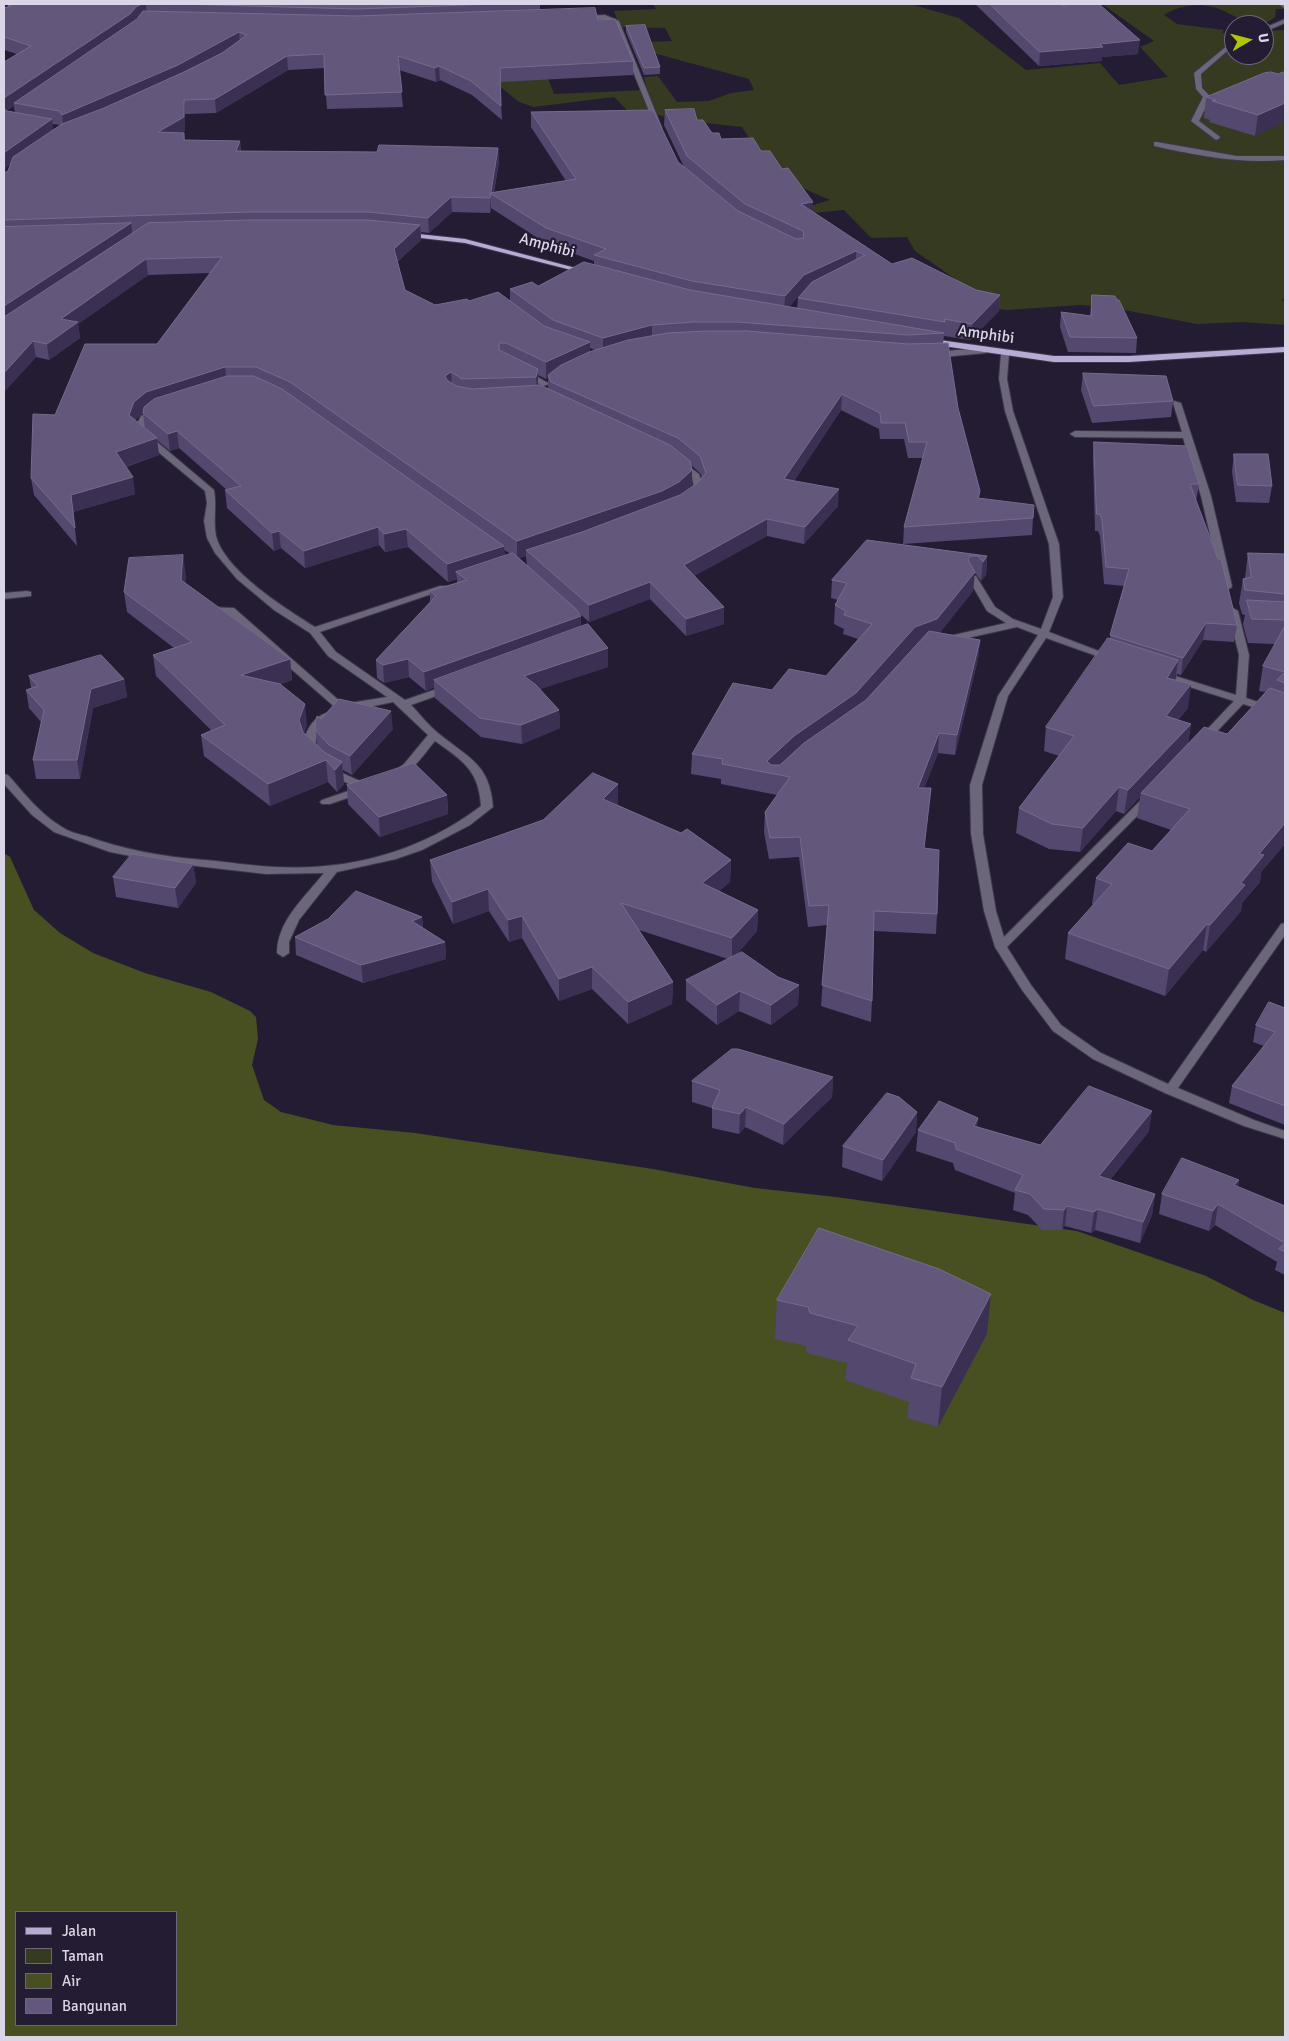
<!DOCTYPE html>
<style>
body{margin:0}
#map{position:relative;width:1289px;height:2041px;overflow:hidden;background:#241c33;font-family:Signika,sans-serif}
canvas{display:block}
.frame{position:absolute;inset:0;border:5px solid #dbd6e6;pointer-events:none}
.legend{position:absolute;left:15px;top:1911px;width:162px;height:115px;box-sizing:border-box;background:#241c33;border:1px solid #6d667b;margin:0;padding:6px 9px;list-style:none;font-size:15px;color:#dbd6e6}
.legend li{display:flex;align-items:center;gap:10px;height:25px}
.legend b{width:25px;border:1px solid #6d667b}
.north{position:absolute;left:1224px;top:15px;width:50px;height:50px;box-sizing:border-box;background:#241c33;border:1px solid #6d667b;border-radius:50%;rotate:82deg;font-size:14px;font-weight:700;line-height:20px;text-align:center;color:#dbd6e6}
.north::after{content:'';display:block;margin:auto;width:18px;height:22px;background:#b1c500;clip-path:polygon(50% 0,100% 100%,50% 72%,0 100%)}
</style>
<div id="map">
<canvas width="1289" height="2041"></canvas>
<div class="frame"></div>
<ul class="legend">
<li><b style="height:6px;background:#b7abd3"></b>Jalan</li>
<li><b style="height:14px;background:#363a20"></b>Taman</li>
<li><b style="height:14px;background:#485021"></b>Air</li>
<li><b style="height:14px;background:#63577c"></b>Bangunan</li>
</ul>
<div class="north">U</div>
</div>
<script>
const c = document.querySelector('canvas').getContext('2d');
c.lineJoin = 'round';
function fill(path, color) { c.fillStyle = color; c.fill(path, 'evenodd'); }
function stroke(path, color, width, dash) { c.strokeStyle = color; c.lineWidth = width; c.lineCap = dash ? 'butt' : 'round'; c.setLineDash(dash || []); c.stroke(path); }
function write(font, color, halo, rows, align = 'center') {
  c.font = font + ' Signika,sans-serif'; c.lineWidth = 4.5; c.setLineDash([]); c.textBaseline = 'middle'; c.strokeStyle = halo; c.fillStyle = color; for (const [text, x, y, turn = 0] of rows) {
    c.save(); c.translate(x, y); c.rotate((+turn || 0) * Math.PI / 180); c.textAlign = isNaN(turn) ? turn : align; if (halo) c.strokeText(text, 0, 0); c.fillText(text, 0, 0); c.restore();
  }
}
const green = new Path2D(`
 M653,4h257l49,14 67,52 74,-7 19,22 49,-8 -28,-30 14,-6 -52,-37h183v5h-9l-1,8c-20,18 -44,-6 -62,-10 -17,-4 -35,-1 -49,8l13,9 47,6 -2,3 12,-1v23h30v-24l21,-1v269h-3l3,5v21l-43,-3 -45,2 -83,-16 -33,-3 -75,5 -42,-6 10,-12 -59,-41 -8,-14 -36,1 -27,-28 -31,3 -6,-6 23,-7 -32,-14 -41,-36 -15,-23 -55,-6 -38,-8 -20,-1 -15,-15 -80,10 -15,-5 -70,-57 99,33 6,16 93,-4 -3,-13 14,-1 19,26 32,-1 22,-8 23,-3 -5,-11 -96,-26 -9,-11 28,-1 -7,-13 -45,-1 -6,-16 42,-2z`);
const water = new Path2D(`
 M4,853l6,4 24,53 26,23 33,20 52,20 66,19 39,19 6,6 2,22 -6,26 12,35 17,12 52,13 82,8 238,36 102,19 81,9 241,34 129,45 47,24 32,13v724h-1281zM16,1912h160v113h-160z`);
const minor = new Path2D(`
 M1279,4h6v5z
 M605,15l14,6 43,107 -7,-2 -42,-104 -9,-3 -23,1 -3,-2 3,-2z
 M1285,19v4l-21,9v-4z
 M1234,40v5l-33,29 1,14 9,9 -12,24 20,15 1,2 -4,2 -25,-19 12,-24 -7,-8 -2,-16z
 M1157,142l80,14h48v4c-44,4 -87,-4 -131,-14v-4z
 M983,348l3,1v4l-53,5 -4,-3 4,-3z
 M1005,351l4,3 -2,25 6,32 46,133 4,53 -14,35 68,26 -1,2h-8l-62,-22 -38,58 -26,89 1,49 13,77 8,26 143,-143h8l2,2 -150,151 24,38 30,40 40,28 67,31 113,-160 4,-1v12l-107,153 76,32 31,11v8l-41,-13 -79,-33 -72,-34 -40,-28 -31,-41 -27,-43 -11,-36 -13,-77 -1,-49 28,-89 40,-61 -21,-8 -72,16 -5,-3 5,-3 61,-14 -19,-12 -19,-33 2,-2h6l19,31 18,12 28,10 12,-32 -4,-53 -44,-133 -6,-32 2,-25z
 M521,371h6l23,13 -7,2 -22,-11z
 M1174,401l7,2 30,93 21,90 -1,2 -4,1 -5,-3 -21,-90 -18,-58 -108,-1 -5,-3 5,-3 107,1 -9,-29z
 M157,408l4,3 -13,9 -5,10 71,60c3,16 -1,30 2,46 9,35 70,73 99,91l125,-41h8l1,2 -129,44 16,20 69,48 40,-14h8v4l-42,15c9,9 17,20 27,28 30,25 52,30 55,74l-23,18 -48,25 -26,9 -59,13 -38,48 -10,22v11l-6,4 -6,-4c0,-32 28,-56 47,-80l-58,1 -105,-12 -51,-10 -56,-20 -22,-17 -28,-31v-10l4,1c16,18 32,39 54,52 7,5 16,7 24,9 39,14 78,21 119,24 23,2 47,6 71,7 74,4 146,-16 205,-61 -2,-36 -19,-46 -46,-65 -9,10 -28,40 -43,36l-2,-2 14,-11 24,-29 -35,-33 -19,4 -37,3 -110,-96 -22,-1v-4l4,-1 25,1 109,96 44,-7 -59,-41 -18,-23 -36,-23 -37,-31 -22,-26 -8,-15 -3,-17 3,-18 -2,-12 -72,-60 8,-15z
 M680,460l19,14 5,14 -9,11h-6l-2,-2 7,-9 -2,-11 -17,-14z
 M27,591l4,1v4l-27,3v-6z
 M1233,608l5,3 11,44 -3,43 39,13v6l-42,-13 -37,39 -4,1 -5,-3 1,-2 36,-38 -76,-24 -1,-2 1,-2h8l70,22 3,-40 -11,-44z
 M329,712l5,3c-13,15 -20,14 -18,38l-5,3 -4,-1c-8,-17 4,-38 22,-43z
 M329,767l42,19 2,2 -2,2 -41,14h-8l-2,-2 2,-2 35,-12 -32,-16 -2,-2z`);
const major = new Path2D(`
 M400,232l65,7 126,33 -4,2 -122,-31 -62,-7 -4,-2z
 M932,339l122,17h75l156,-9v5l-156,10h-75l-125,-18v-4z`);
const wall = new Path2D(`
 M12,4h528v6l58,10 35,41v14l-133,7 2,38 -30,-25 -32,-15 -4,2 -37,-12 4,37 -76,2 -3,-41 -36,2 -72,43 -31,1v17l-2,2h1l1,7 55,1 1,10 136,1 121,-4 1,14 -5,30 72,-11 -35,-54v-15l147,50 6,5 -20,-42 1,-15 32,10 15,13 9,6 40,12 21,18 31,43 79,52 84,26 24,5 -1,16 -29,29 -26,-4 -1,7 15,65 22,83 -1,7 54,20 -1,17 -129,9 1,-17 19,-69h-15l-4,-19h-24l-1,-10 -38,-19 -47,71 44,25 -34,38 -37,-8 -73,40 30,31v17l-38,12 -36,-37 -61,23 -10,-9 2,14 27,40 -68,22 19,21 1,18 -38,16 -41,-7 -46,-39 -1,-11 -8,4 -17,-14 -25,6 -7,-5 -1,-18 54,-58v-11l27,-8v-4l-9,3 -40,-35 -23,5 -6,-7 -74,23 -24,-20 -7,3 -47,-43 -2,-18h2l-48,-42 -9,3 -13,-11 2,15 -33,12 9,27 -62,18 4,34 -43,-51 -3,-17 24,-63 102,-71 53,-71 -62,2 -70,49 2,14 -31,22 -13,-3 -32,35v-330l13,-8 -13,-4v-42l5,-2 -1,-1zM14,106l1,7 -9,-2zM52,124l9,1 -8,5zM11,164l-3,7 -4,1 3,-6zM491,208l56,36 47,17v4l-56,21 -28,3v12l-75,4 -30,-15 -8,-28 24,-22v-8l8,1 23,-21 38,1zM803,291h1l-6,7 -1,10 -8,-1zM590,348l5,2 -5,2zM538,375l8,4 2,-1v11l-10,-4zM143,413l2,15 -10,-8 1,-1zM691,465l9,8 2,4 -6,7 -4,3v-17zM504,550l7,4 -6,2zM526,556l1,9 -8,-7z
 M975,4h124l39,50 -36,3v4l-63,5z
 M626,26l34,41v7l-16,1 -18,-43z
 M1278,74l-23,62 -46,-14 1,-2 -6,-2 2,-21z
 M1092,295l25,5 20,38 -1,15 -68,-1 -8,-25 1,-15 29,4z
 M1083,373l90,28 -2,16 -79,6 -11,-33z
 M1094,442l105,42 -3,17 41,124 -3,17 -31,-2 -22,35 -4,-1 -1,6 12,28 -10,12 13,4 -3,20 39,-10 39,-42 -7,-1 4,-25 12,-22 -27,-1 -5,-19 2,-9 -3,-1 -3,-11 4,-24 2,-1 3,-25 37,1v290l-24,28 -1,10 -18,21 -1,8 -35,41 -3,-2 -38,46 -100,-37 3,-26 25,-28 -1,-1 4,-26 56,-27 19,-21 -34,-12 3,-21 -16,17 -8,-3 -36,41 -31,-3 -33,-16 3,-25 40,-52 -15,-5 2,-24 64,-89 14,-52 -20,-2 -4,-48 -2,-5h-3l-2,-73z
 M1234,454l38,32 -3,17 -33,-1 -4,-31z
 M867,540l120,16 -1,19 -5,6 -5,-7h-2l-1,17 -34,42 41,7 -2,19 -23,96 -17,-2 -14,35h7l-7,60 13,66 -1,20 -62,-3 -2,70 -1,21 -50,-16 6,-81 -19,2 -9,-70 -30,2 -5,-27 1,-20 12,-17 -56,-11v-5l-30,-5 1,-20 80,-64 54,-14 32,-37 -15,-5 1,-5 -10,-5 1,-19 3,-5 -7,-2 1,-18zM917,644l-52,57 49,-55z
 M186,576l-1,7 105,76 2,21 -11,4 26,41 -3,8 13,12 -2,-22 6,-4 72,10 -41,46 -9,-5 1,14 -7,8 -9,-10 -58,24 -66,-50 -3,-21 10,-5 -55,-54 -3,-21 21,-7 -47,-36 -3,-20z
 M29,676l95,3 3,18 -34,11 -13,71h-44l-3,-19 8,-38 -12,-14 -3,-18 5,-2z
 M347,785l100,10 1,19 -68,23 -32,-33z
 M618,805l113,55 -1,22 -11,9 39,19 -1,21 -20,23 41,23 21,8 -1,20 -27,20 -32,-14 -22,14 -31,-25v-20l42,-21 -89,-29 34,52 -1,22 -44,20 -36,-35 -33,12 -37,-63 -13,4 -20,-31 -36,13 -21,-43 -2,-21z
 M193,864l3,19 -18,25 -62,-11 -3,-20z
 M422,917l1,11 22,14 1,17 -83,24 -67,-28 -1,-18z
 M1285,1008v117l-56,-22 3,-17 32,-40 -11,-4 3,-17z
 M833,1077l-1,20 -49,48 -38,-18 -6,7 -27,-6v-20l-20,-6v-21z
 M917,1112l-1,20 -34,49 -40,-14 1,-21z
 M978,1118l-1,9 63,18 109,-14 -39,49 45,14 -3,21 -12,28 -45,-13 -4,3 -26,-7 -3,4h-20l-14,-15 -15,-5 2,-17 -60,-23 -2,-7 -37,-12 2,-21z
 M1239,1180l-1,7 47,19v69l-10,-5 2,-8 -62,-37 -6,6 -50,-17 3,-20z
 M777,1300l210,34 -49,93 -31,-9 2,-16 -64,-22 2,-17 -40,-10 -1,-7 -31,-7z`);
const shadedWall = new Path2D(`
 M143,4h3l1,12 -133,87v3l-8,5 -2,5v-19l133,-91z
 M1057,4h25l-26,12z
 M239,32l1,13 -176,85 -2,-15z
 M1140,40l-2,14 -36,3v4l-63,5 1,-14 60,-8z
 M287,56l1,14 -72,43 -1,-14z
 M439,66l1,14 -4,2 -1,-14z
 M184,100l1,14v17l-26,16 -1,-15z
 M1285,103v19l-30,14 3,-21z
 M52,119l2,14 -47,33 -3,7v-19l1,-2z
 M240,141l1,15 -5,-5z
 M498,148l1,14 -6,32 -3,-1z
 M490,193l1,15 -1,5z
 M451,197l1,15 -23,21 -1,-15z
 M813,202v16l-12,-14z
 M131,223l2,16 -129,85v-18z
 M420,225l1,15 -27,24v-15z
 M856,251v16l-53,24 -19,22 1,-17 19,-21z
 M146,259l2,16 -70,49 2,14 -31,22 -2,-16 14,-25z
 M1000,295l-1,16 -29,29 2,-16z
 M652,325v15l-49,13v-15z
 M33,341l3,16 -32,35v-19z
 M590,342v16l-42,17v3l-2,1v-17z
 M225,367l2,16 -79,25 -12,11 -5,12 -2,-16 5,-13 12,-10z
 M538,369v17l-1,7 -1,-16z
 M451,372l1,16 -7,-12z
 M842,394l-1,16 -57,86v-17z
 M177,431l2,17 -9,3 -2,-17z
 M157,438l2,17 -41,14 -2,-17z
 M692,470v17l-30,21 -136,42v6l-9,3v-18z
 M133,477l2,17 -62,18 4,34 -6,-51z
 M839,489l-1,17 -34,38 1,-17z
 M767,519v17l-84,46 1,-17z
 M378,527l1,18 -74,23 -1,-17z
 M406,529l2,18 -23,5 -1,-18z
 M279,531l2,17 -7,3 -2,-18z
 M504,546l1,17 -49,9 1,7 -9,3 -1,-18z
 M183,555l3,21 -3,25 -2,-21z
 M987,556l-1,19 -5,6 2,-19z
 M975,572l-2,19 -37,47 -22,8 -59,67 -82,61 -6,-13 27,-25z
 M650,582v17l-61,23v-17z
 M724,607v17l-38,12v-17z
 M581,616v18l-147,46v7l-8,4 -2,-19z
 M1206,623l-3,17 -22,35 2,-17z
 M980,640l-2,19 -23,96 2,-20z
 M608,648v19l-83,27 -1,-18z
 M290,659l2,21 -49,16 -2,-21z
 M408,659l1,18 -25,6 -1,-18z
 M1178,660l-3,24 -8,-6z
 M124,679l3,18 -34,11 -13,71 -3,-19 14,-71z
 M1191,684l-3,24 -26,31 4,-23z
 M305,704l2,21 -6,16 -2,-21z
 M559,710l1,18 -38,16 -1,-19z
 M391,711l2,18 -41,46 -2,-19z
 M1191,724l-4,24 -46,45 -1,4 -16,17 4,-24z
 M939,733l-1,20 -21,55 1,-20z
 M326,760l2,22 -58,24 -2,-22z
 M342,762l2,22 -7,8 -2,-22z
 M618,784v21l-15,-6z
 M1119,787l-3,24 -36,41 3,-24z
 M931,788l-2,20 -7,61 2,-21z
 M447,795l1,19 -68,23 -1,-20z
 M1285,823v21l-24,28 -1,10 -18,21 -1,8 -35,41 4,-27 31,-42 18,-29z
 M731,860l-1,22 -28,23v-22z
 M193,864l3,19 -18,25 -3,-20z
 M488,889l1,22 -36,13 -1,-22z
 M758,910l-1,21 -25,29v-22z
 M522,916v22l-13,4 -1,-22z
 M422,917l1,17 -11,-13z
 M1207,924l-4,26 -38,46 4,-27z
 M445,942l1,17 -83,24 -2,-18z
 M592,967v22l-33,12v-22z
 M673,982l-1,22 -44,20v-22z
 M799,985l-1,20 -27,20v-20z
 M740,991l-1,20 -22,14v-20z
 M833,1077l-1,20 -49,48 1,-21z
 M746,1107l-1,20 -6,7 1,-20z
 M1152,1111l-3,20 -53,66 3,-21z
 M917,1112l-1,20 -34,49 1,-21z
 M978,1118l-2,20 -2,-12z
 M1239,1180l-4,21 -1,-16z
 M1155,1194l-3,21 -12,28 3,-21z
 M1218,1204l-3,21 -6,6 4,-20z
 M1067,1206l-2,20 -3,4 2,-20z
 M1098,1209l-3,21 -4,3 3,-21z
 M991,1294l-4,40 -49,93 4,-40z`);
const building = new Path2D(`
 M12,4h131l-6,2 -7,8 -126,84v-36l27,-16 -27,-9v-29l7,-2 -3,-1z
 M181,4h311l-136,5z
 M990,4h69l6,2 5,-2h29l41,36 -40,4 3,3 -63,5z
 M595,8l3,12 17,-1 18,42 -133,7 1,38 -30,-25 -32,-15 -4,2 -37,-12 4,36 -77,3 -1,-41 -37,2 -72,43 -31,1v17l-26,15 26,1v7l56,1 -4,10 141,1 2,-7 119,3 -8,50 -39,-1 -23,21 -60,-6h-119l-245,8v-47l4,-2 5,-14 49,-33 42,-16 80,-36 38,-19 25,-18 -8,-3 -61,33 -116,50 -3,-4 -45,-8 123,-84 6,-8 213,5z
 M645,25l15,42 -16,1 -18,-42z
 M1271,72l7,2 5,-2 2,1v30l-27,12 -46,-14 4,-1 -10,-3 58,-24z
 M4,109l3,2 45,8 -47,33 -1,2z
 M694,109l3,11h6l9,13h7l2,6 32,-1 8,13h9l12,18 6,-1 25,34 -12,2 91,60 20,-6 64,32 24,5 -28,29 -28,-5 1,3 -147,-24 14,-16 53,-27 -9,-4 -52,24 -19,21 -93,-15 -98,-26 12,-6 -60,-21 -56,-35 86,-14 -45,-67 122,-2 25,52 60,49 58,28 8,-1 -1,-7 -58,-27 -58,-48 -22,-46z
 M249,220h119l52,5 -26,24 11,41 30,15 32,-6 2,2 29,-9 46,34 46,16 -44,20 -40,-19h-7v7l39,19 -2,8 -74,2 -11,-7 -6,4 2,4 9,6 16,3 68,-4 130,60 20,16 2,9 -13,12 -17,9 -145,50 -227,-159 -34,-15h-31l-79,25 -12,10 -5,13 28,23 -41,14 17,25 -62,18 4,33 -44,-50 2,-64 22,1 30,-71h72l65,-87 -76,2 -85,60 17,3 -31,22 -14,-3 -29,32v-56l144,-94z
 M131,223l-127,83v-79z
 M584,262l106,28 254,43 -36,2 -171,-13h-43l-42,3 -49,13 -50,-18 -43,-31 22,-7 6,4z
 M1092,295l23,1 2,4h2l18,38 -67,-1 -9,-25 30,4z
 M707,331h40l161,13 40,-1 10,65 22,83 -2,7 56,7 -1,13 -129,9 23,-85h-18l-4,-19h-24l-1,-10 -38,-19 -58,85 55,10 -34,38 -38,-8 -83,46 40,42 -38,12 -36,-37 -61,23 -63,-55 56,-18 98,-37 16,-11 10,-11 -6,-17 -22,-18 -127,-56 -3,-7 13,-10 28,-13 39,-12 40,-7z
 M1083,373l83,3 7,25 -79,5z
 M227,376h27l28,13 222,157 -57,18 -41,-35 -22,5 -6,-7 -74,24 -25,-20 -7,2 -47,-43 16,-4 -64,-55 -9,3 -25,-21 1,-6 10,-8z
 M1094,442l93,4 12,38h-9l28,75h3l16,66 -31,-2 -23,35 -73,-23 19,-66 -23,-2 -4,-47 -2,-6h-3z
 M1234,454h34l4,32 -34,-1z
 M867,540l120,16 -4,6 -5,-6h-8l-2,4 7,12 -38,47 -22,8 -59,66 -62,43 -27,25 4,4h9l24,-22 62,-43 63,-69 51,9 -23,95 -18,-2 -21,55h13l-7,60 15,2 -2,64 -63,-3 -2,90 -50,-16 7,-80 -20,1 -9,-69 -30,1 -5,-26 25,-35 -68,-13 1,-5 -31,-5 41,-71 39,7 17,-21 37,7 46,-52 -28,-9 2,-4 -11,-6 12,-22 -15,-3z
 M513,553l63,56 5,7 -157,56 -16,-13 -25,6 -7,-5 60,-64 -6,-5 37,-11 -11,-8z
 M1248,553l37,1v40l-40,-4 -2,-11 8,-2z
 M183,555l-2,25 109,79 -49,16 39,9 25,20 -6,16 4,12 21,20 18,10 -7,8 -9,-10 -58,24 -67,-49 24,-10 -72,-70 39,-13 -68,-50 5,-34z
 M1247,600l38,2v18l-33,-1z
 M588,624l20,24 -84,28 12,9 23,25 -38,15 -41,-7 -46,-38z
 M1285,626v57l-8,-3 8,-8 -22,-6z
 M1108,638l70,22 -11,18 24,6 -25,32 25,8 -63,66 -9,-3 -36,41 -31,-4 -33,-16 55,-72 -28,-9z
 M101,655l23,24 -33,10 -14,71h-44l11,-50 -18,-20 12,-4 -9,-10z
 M1270,688l15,5v130l-26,31 5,1 -23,28 4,2 -35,40 -3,-1 -38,45 -101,-36 44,-49 -16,-6 32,-35 24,8 38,-42 -49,-16 63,-66 23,7z
 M339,699l52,12 -41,45 -21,-11 -13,-14 -1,-8 2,-7 4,3z
 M414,763l33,32 -68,22 -32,-32z
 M593,773l25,11 -15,15 78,34 6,-4 44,31 -29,23 56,27 -26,28 -111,-35 52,79 -45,20 -36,-35 -33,12 -37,-63 -14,4 -20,-31 -36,13 -22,-42 113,-40z
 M132,854l61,10 -18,24 -62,-11z
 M356,891l66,26 -10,4 33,21 -84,23 -66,-28 33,-18z
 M742,952l36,25 21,8 -28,20 -31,-14 -23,14 -31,-25z
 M1269,1002l16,6v98l-53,-20 43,-54 -19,-7z
 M732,1049h6l95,28 -49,47 -38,-17 -6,7 -28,-6 8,-18 -28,-9z
 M1089,1086l63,25 -53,65 56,18 -12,28 -45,-13 -4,3 -27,-6 -3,4 -20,-1 -14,-15 -15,-4 8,-15 -67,-26 -1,-6 -37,-13 21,-29 39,17 -4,8 66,19z
 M887,1093l12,4 18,15 -34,48 -40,-14z
 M1182,1158l57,22 -5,5 51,21v33l-2,3 -65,-38 -5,7 -51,-17z
 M819,1228l120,41 52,25 -49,93 -31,-9 5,-14 -68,-24 10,-14 -48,-13 -2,-6 -31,-7z
 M1285,1243v9l-6,-3z`);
const farStreetnames = [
 ["Amphibi",547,246,15],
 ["Amphibi",986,335,8]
];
fill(green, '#363a20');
fill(water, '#485021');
stroke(minor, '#3e364c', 2);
stroke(major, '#3e364c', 2);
fill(minor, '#6b6679');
fill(major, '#b7abd3');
fill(wall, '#55486f');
fill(shadedWall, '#3b3052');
fill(building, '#63577c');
stroke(building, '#766b8c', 1);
write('16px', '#dbd6e6', '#241c33', farStreetnames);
</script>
